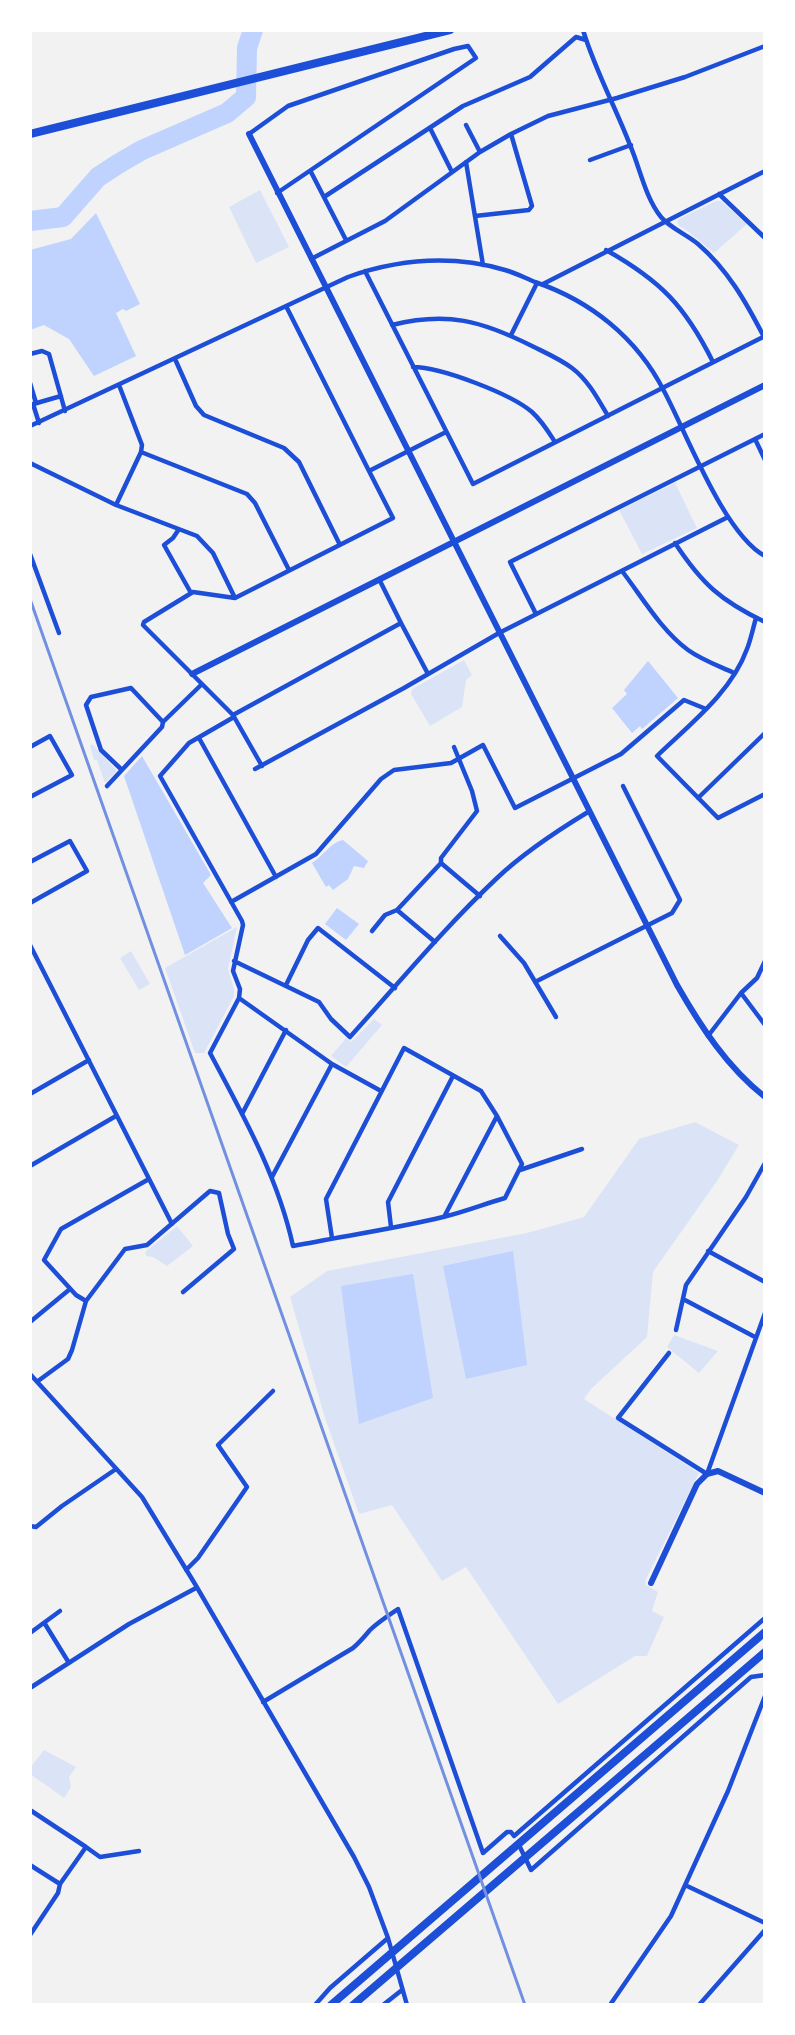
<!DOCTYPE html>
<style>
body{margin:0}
#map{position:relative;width:795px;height:2035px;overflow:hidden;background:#f2f2f2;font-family:"Nunito Sans",sans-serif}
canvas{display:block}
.frame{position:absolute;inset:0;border:32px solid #fff;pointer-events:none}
</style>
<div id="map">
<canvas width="795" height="2035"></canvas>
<div class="frame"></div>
</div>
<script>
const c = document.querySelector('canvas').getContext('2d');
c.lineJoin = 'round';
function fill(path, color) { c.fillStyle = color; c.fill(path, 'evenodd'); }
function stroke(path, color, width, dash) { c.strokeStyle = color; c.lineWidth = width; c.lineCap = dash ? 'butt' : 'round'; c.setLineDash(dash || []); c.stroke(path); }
const green = new Path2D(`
 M260,190l29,57 -33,16 -27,-56z
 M716,201h5l26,23 -33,29 -29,-24 -6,-3 -2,-4 2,-3z
 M675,483l22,45 -55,26 -23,-44z
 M464,660l8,15 -6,5 -4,27 -32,19 -19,-32 1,-5z
 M90,745h3l24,26 -12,12 -8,-23h-3z
 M237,927l-9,42 6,20v7l-30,57h-9l-30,-85z
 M131,951l19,33 -11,6 -19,-32z
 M374,1019l8,6 -36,42 -15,-11 15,-18 5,4z
 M695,1122l44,23 -22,36 -64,91 -6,65 -56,52 -7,10 115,74 -54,108 1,4 12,7 -6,19 12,6 -17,39h-12l-77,48 -92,-137 -24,14 -50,-76 -33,9 -34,-96 -35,-121 37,-26 200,-38 57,-16 55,-78z
 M177,1226l16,20 -26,20 -14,-9 -7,-1 -1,-4z
 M674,1335l44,16 -19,22 -32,-26z
 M44,1750l32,17 -7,10 2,10 -7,11 -34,-24v-6z`);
const water = new Path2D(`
 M96,213l44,91 -14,7 -3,-2 -7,4 20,43 -42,20 -25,-37 -25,-14 -14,5v-80l41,-11z
 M648,661l30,37 -36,31 -2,-3 -8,7 -20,-25 15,-14 -3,-4z
 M142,756l69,119 -8,8 29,45 -47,27 -61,-179z
 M343,840l25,21 -4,7 -10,-2 -6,13 -15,11 -4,-5 -3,2 -14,-24c11,-7 19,-21 31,-23z
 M337,908l22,16 -13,16 -21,-16z
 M513,1251l14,114 -61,14 -23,-113z
 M413,1274l20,124 -74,26 -18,-138z`);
const river = new Path2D(`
 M30,221l33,-4 35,-40 20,-13 24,-14 85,-37 19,-16 1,-49 6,-18`);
const minor = new Path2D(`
 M583,30c12,40 32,76 47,115 10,23 15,52 31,72 9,11 25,17 37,27 30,26 48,58 66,93
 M466,125l14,27
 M430,128l22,44
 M249,134l39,-28 166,-57 14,-3 8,12 -199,135
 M590,160l41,-15
 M466,162l17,103
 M311,172l35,68
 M719,194l46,44
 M324,197l139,-91 67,-29 46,-40 10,3
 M475,216l54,-6 3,-4 -21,-72
 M606,250c55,31 79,56 107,112
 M311,259l74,-38 95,-69 31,-18 37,-18 69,-18 68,-21 80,-31
 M365,271l108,213 292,-148
 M543,284l222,-113
 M286,306l83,165
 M392,325c55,-14 90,-4 140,21 14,7 28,13 40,22 16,12 26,31 36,48
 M511,335l26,-52
 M30,354l12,-3 7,3 16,57
 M175,359l21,47 8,9 80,33 15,14 41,83
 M413,367c28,0 98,27 119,45 10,9 16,19 23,30
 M30,383l6,20
 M119,385l23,60 -1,7
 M33,404l6,19
 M30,405l31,-9
 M30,426l318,-149c51,-18 105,-22 157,-7 11,3 20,8 30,12 56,19 102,56 129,109 23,43 60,143 101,165
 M755,439l10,21
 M30,463l86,42 81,31 16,17 22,45 158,-80 -24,-47 77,-39
 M116,505l25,-53 106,42 8,9 34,67
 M179,529l-6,9 -9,7 27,48
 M675,543c27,41 46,58 90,79
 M30,554l29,79
 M622,571c20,26 39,59 66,79 14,10 31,16 46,23
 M379,579l22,44
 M235,598l-42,-6 -49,30 -1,3 90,90 29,51
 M536,614l-26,-52 255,-128
 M756,618c-3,10 -5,21 -9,31 -16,44 -57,75 -90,107l61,62 47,-24
 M233,715l168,-92 27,51
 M234,717l-45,26 -29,33 82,145 1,4 -10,46 7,18 -1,9 -29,55c33,62 68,124 83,193 50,-10 101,-17 150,-29 21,-5 41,-13 62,-19l17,-34 -25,-48 -16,-25 -77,-43 -78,151 6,39
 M199,738l77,139
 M30,747l20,-11 22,39 -42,22
 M255,769l149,-81 95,-55 229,-116
 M122,770l-21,-20 -15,-45 5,-8 40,-9 32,34 39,-38
 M107,786l55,-59 1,-5
 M698,798l67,-65
 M30,862l40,-21 17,30 -57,32
 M441,863l39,33
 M231,902l85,-48 65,-75 13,-9 57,-7 32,-18 32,63 106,-54 63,-54 22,9
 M397,910l38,32
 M372,931l13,-16 12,-5 44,-47v-5l36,-47 -5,-20 -18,-44
 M500,936l24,27 32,54
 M30,945l142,279
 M234,961l85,41 12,17 19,18c48,-53 94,-109 146,-158 24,-23 64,-50 92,-67
 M535,982l137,-69 8,-13 -57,-114
 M286,985l22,-45 10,-12 77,60
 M741,993l24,32
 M239,998l93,66 49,27
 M708,1036l33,-43 16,-15 8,-17
 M30,1094l59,-34
 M242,1114l44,-84
 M30,1166l86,-50
 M520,1170l62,-21
 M272,1177l60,-113
 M444,1217l53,-101
 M391,1227l-3,-25 65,-126
 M708,1251l57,31
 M683,1299l72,38
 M86,1301l-10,-6 -32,-35 17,-31 88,-50
 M30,1322l40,-33
 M676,1330l10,-45 60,-88 19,-34
 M669,1353l-51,65 89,56 58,-161
 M30,1374l112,123 53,87 159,273 15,30 19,51 19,67
 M38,1381l30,-22 4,-9 14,-49 39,-52 22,-4 63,-54 9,2 9,41 6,15 -51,43
 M30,1526l6,1 26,-21 54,-37
 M186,1570l12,-12 49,-71 -29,-42 55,-54
 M45,1624l24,39
 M30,1633l30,-22
 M30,1688l99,-64 67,-36
 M263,1702l90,-54c7,-6 11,-11 17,-18 8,-8 19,-15 28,-21l85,244 24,-21h4l3,4 251,-218
 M30,1810l56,37 -26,37
 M518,1843l13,27 220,-193 14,-2
 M86,1847l14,10 39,-6
 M30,1865l30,19 -2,9 -28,42
 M685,1885l80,38
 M315,2005l15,-17 58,-50
 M383,2005l19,-15
 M610,2005l61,-89 57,-125 37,-95
 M699,2005l66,-75`);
const tertiary = new Path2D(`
 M249,134l428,851c24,42 50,82 88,112
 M192,674l573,-289
 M651,1583l46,-99 10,-10 11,-3 47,22`);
const trunk = new Path2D(`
 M30,134l420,-104
 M331,2005l434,-373
 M353,2005l412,-353`);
const rail = new Path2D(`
 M30,599l495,1406`);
fill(green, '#dbe4f7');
fill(water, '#bfd3fe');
stroke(river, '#bfd3fe', 20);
stroke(minor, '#1d4ed8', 4.5);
stroke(tertiary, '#1d4ed8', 6);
stroke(trunk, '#1d4ed8', 8);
stroke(rail, '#7290e2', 3);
</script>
